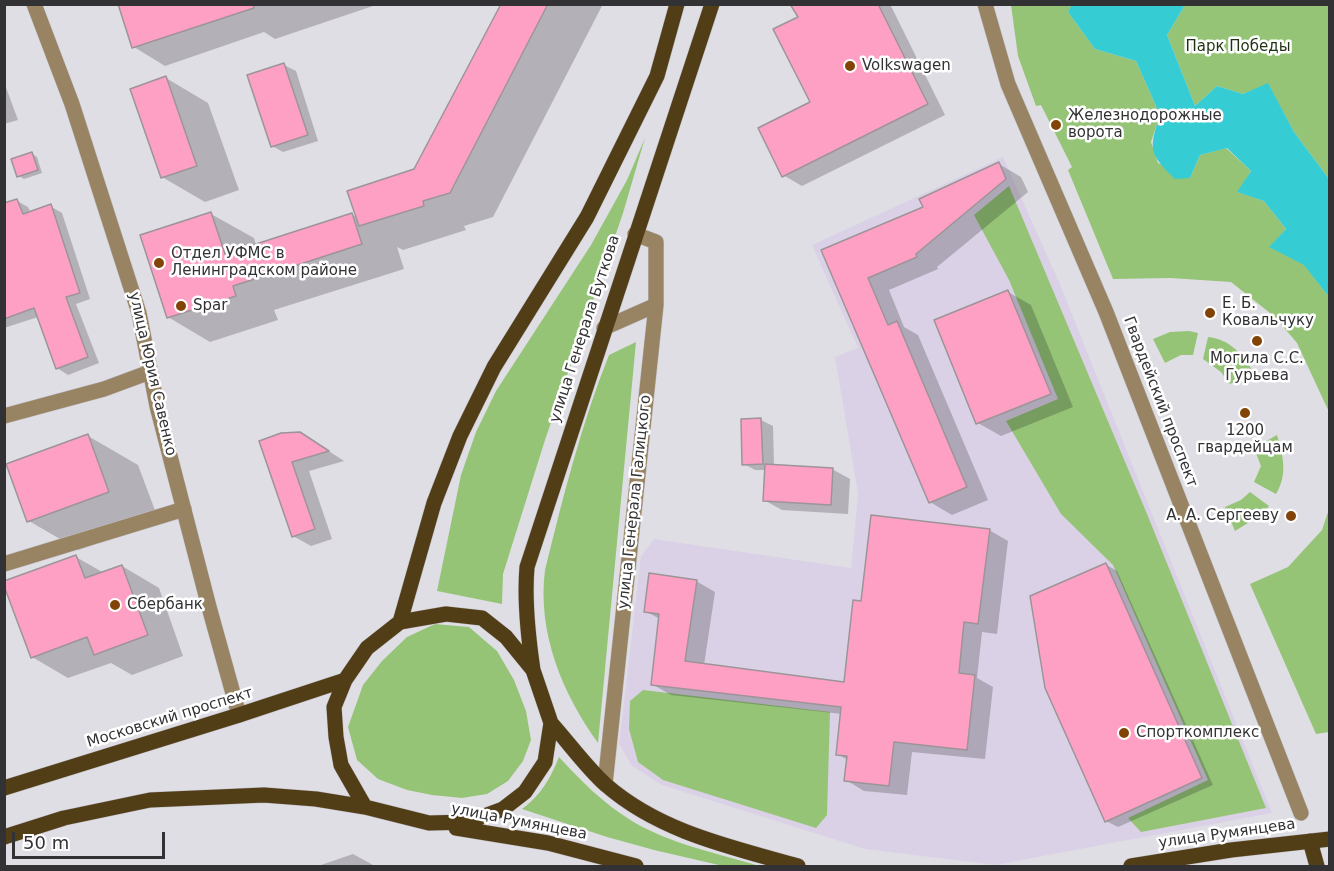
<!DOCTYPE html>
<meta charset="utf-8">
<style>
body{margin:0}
#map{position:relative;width:1334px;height:871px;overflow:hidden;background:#e0dee5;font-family:"DejaVu Sans",sans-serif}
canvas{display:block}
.frame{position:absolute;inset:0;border:6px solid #323134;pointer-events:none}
.scale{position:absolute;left:12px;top:832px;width:153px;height:27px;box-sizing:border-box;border:3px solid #323134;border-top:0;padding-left:8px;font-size:18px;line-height:21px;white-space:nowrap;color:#323134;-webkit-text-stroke:4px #fff;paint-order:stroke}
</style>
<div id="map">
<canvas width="1334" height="871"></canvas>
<div class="frame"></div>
<div class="scale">50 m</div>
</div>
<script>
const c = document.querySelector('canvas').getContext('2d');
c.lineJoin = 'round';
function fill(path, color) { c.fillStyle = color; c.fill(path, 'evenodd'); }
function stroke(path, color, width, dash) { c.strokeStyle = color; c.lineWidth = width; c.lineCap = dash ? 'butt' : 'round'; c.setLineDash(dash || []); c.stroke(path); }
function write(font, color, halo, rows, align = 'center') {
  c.font = font + ' "DejaVu Sans",sans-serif'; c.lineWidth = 5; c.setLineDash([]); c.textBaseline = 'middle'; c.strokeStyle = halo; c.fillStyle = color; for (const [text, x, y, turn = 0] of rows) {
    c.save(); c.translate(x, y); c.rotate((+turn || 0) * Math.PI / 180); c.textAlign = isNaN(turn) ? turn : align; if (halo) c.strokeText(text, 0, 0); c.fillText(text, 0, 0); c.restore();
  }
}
const education = new Path2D(`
 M1003,157l56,125 213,531 -277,52 -130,-16 -203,-64 -30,-19 -13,-22 22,-188 13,-17 197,29 7,-74 -23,-137 23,-9 -46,-103z`);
const green = new Path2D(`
 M1011,5h61l-4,7 27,37 41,12 24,54 -9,27 7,21 32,15 10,-23 26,-7 25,23 -13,21 26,9 22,28 -16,18 34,17 25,33v115l-32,-69 -22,-26 -44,-35 -61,-4 -57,1 -45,-109 4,-3 -31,-62 -5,1 -18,-50z
 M1185,5h144v174l-35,-47 -26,-48 -25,10 -26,-8 -22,20 -28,-71z
 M645,138l-22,75 -78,227 -42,134 -1,30 -65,-13 24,-116 15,-43 20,-41 95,-146 36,-65z
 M1009,186l138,328 119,294 -125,24 -13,-14 80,-38 -95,-215 -52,-51 -55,-93 52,-22 -49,-119 -35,-65z
 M1189,331l9,2 -5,22h-12l-16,8 -12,-24 17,-7z
 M1208,337c22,2 35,18 46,36l-24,11 -9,-12 -18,-13z
 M636,342l-38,401c-36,-50 -61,-111 -53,-173 18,-73 36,-145 64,-215z
 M1277,435c6,21 11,39 -1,59l-22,-12 7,-16 -7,-18z
 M1250,492l19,14 -8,9 -26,16 -10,-24 16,-7z
 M1329,509v223l-13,2 -66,-150 38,-17 34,-37z
 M435,624l34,3 28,24 17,29 12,31 5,29 -8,21 -15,20 -21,13 -25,4 -30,-3 -25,-5 -29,-11 -21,-19 -9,-33 15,-42 19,-24 25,-24z
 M643,690l187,22 -3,103 -11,13 -153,-48 -25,-18 -9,-33 1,-28z
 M559,757c22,24 45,47 73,64 38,23 85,32 127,45h-36l-69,-16 -47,-13 -85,-28c19,-14 28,-30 37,-52z`);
const water = new Path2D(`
 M1072,4l113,1 -18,30 28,71 22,-20 26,8 25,-11 26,49 35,47v118l-25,-32 -35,-18 17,-18 -22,-28 -27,-9 14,-21 -24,-23 -27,7 -10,23 -15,1c-27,-26 -26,-30 -15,-64l-24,-54 -41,-12 -27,-37z`);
const shadow = new Path2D(`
 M129,4h250l-104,35 -11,-7 -99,34 -31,-19z
 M503,4h100l-110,213 -29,9 2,4 -63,20 -6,-3 7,22 -130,41 4,10 -68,22 -42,-25 43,-103 43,24 2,7 96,-30 6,3 57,-47z
 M792,4h98l55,111 -143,71 -19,-11 29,-72 -12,-86z
 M284,65l12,6 22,70 -35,11 -11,-6z
 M166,78l42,25 31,87 -34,12 -43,-25z
 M4,82l14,38 -14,4z
 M32,154l5,3 5,16 -18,6 -5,-3z
 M999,164l22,13 7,15 -91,75 1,2 -49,21 15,37 14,8 70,165 -36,15 -22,-13 -107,-252 102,-42z
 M17,201l11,6 3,6 19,-7 12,7 28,86 -14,5 23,59 -31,12 -11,-7 -19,-51 -34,11v-123z
 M1008,292l23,13 42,102 -72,29 -23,-13z
 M761,420l12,6 1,40 58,3 18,10 -2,35 -66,-4 -18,-10 2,-30h-11l-11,-6z
 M88,436l50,29 21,56 -80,29 -50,-29z
 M261,442l57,2 26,17 -35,10 23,68 -21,7 -18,-10z
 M989,530l19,11 -11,93 -15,-2 -5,46 16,9 -8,72 -73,-7 -5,43 -43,-4 -18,-11 2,-20 -11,-6 5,-40 -171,-19 -19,-11 8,-65 -15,-8 51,-30 19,11 -11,73 141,19 17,-81z
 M76,557l28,16 18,-7 37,22 24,68 -51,19 -21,-12 -43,15 -36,-21z
 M1105,564l12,7 96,214 -95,42 -12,-6z
 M353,854l22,12h-57z`);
const building = new Path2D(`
 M118,4h136v4l-122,40z
 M501,4h47l-98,189 -27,8 1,5 -65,20 -12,-35 67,-22z
 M790,4h88l50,100 -146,73 -24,-49 52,-26 -37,-73 25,-12z
 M284,63l24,72 -37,12 -24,-72z
 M166,76l31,90 -36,12 -31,-89z
 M32,152l6,18 -21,7 -6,-18z
 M999,162l7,17 -90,75 1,3 -49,21 20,47 9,-4 70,166 -38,16 -108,-253 102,-43 -4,-8z
 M17,199l6,15 28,-10 29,89 -14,4 22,60 -32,12 -22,-61 -30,11v-116z
 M211,212l14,42 127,-41 10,31 -129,42 3,10 -69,22 -27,-83z
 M1008,290l43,104 -75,30 -42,-104z
 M761,418l2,46 -21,1 -1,-46z
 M300,432l29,19 -37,11 23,67 -23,8 -33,-96 22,-8z
 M88,434l21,58 -82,30 -21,-58z
 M765,464l68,4 -2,37 -68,-4z
 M871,515l119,14 -12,95 -14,-2 -5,51 16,2 -8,75 -73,-8 -5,44 -45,-5 3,-25 -11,-1 5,-48 -190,-22 8,-71 -15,-2 5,-39 48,7 -12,81 159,21 9,-82 8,1z
 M76,555l9,23 37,-13 26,70 -54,20 -7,-18 -56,21 -27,-72v-5z
 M1106,563l96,215 -97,44 -60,-134 -15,-92z`);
const minor = new Path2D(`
 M34,4l38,100 67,209 18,93 52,201 30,108
 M985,4l23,80 98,228 195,501
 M604,328l52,-23
 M4,416l100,-27 46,-17
 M4,564l180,-55
 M605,784l51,-479v-63l-21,-8`);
const major = new Path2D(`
 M400,622l34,-119 26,-67 34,-69 93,-150 70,-141 20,-72
 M533,670c-5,-34 -9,-69 -6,-103l185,-563
 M551,723c18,20 35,44 55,62 54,47 125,62 192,81
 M4,788l235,-73 106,-35
 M456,828l92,15 88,23
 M4,837l60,-19 86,-18 114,-5 52,4 49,8 64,16 39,-1 35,-13 22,-17 20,-30 6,-39 -18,-53 -27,-33 -24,-19 -36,-4 -46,8 -33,26 -22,32 -11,27 2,30 5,28 24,42
 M1310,841l7,25
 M1131,866l100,-16 99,-11`);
const markers = [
 [850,66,6,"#824306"],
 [1056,125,6,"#824306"],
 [159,263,6,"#824306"],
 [181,306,6,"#824306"],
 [1210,313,6,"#824306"],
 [1257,341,6,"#824306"],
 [1245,413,6,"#824306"],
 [1291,516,6,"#824306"],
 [115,605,6,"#824306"],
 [1124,733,6,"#824306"]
];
const parkNames = [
 ["Парк Победы",1238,47]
];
const poiNames = [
 ["Volkswagen",862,66],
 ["Железнодорожные",1068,116],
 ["ворота",1068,133],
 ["Отдел УФМС в",171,254],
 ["Ленинградском районе",171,271],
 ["Е. Б.",1222,304],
 ["Ковальчуку",1222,321],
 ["Spar",193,306],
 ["Могила С.С.",1257,359,"center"],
 ["Гурьева",1257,376,"center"],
 ["1200",1245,431,"center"],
 ["гвардейцам",1245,448,"center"],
 ["А. А. Сергееву",1279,516,"right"],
 ["Сбербанк",127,605],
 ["Спорткомплекс",1136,733]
];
const streetNames = [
 ["улица Генерала Буткова",585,329,-72],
 ["улица Юрия Савенко",152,374,77],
 ["Гвардейский проспект",1160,402,69],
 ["улица Генерала Галицкого",635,502,-84],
 ["Московский проспект",170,718,-17],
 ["улица Румянцева",519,822,11],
 ["улица Румянцева",1227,834,-8]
];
fill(education, '#dad1e6');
fill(green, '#95c477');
fill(water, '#36ccd3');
fill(shadow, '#0003');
fill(building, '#fea0c4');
stroke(building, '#9c9497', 1.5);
stroke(minor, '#bdbbc2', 16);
stroke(major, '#bdbbc2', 16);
stroke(minor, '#988462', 15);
stroke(major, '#513d16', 15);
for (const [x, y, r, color] of markers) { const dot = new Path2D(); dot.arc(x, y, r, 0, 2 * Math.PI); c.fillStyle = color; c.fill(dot); stroke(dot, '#fff', 2); }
write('15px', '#1f3312', '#fff', parkNames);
write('15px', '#323134', '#fff', poiNames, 'left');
write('15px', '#323134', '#fff', streetNames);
</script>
